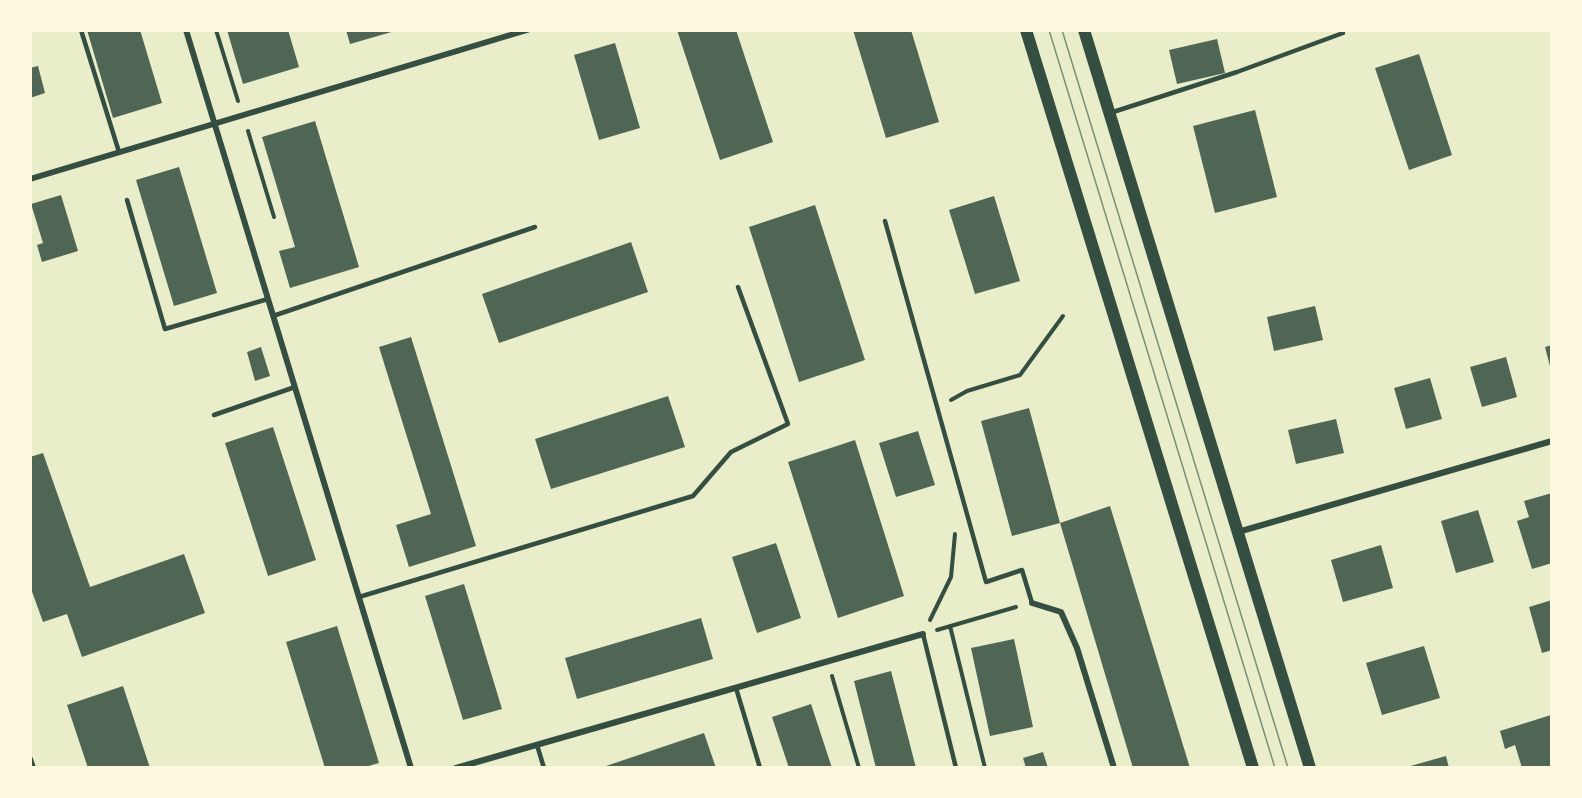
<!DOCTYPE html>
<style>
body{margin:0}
#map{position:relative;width:1582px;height:798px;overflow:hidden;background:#e9edc9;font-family:"IBM Plex Sans",sans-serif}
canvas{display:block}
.frame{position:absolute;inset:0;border:32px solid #fefae0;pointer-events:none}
</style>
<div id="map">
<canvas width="1582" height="798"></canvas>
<div class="frame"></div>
</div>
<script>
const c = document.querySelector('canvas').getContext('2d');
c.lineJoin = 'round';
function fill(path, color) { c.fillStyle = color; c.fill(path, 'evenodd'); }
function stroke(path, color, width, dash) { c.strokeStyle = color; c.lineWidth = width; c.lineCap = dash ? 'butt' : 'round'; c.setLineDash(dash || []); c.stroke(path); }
const building = new Path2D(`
 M87,30h53l22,73 -49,15z
 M227,30h61l11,37 -56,17z
 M346,30h49v1l-45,13z
 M677,30h59l37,112 -53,18z
 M853,30h58l28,92 -53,16z
 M1217,39l8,34 -48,11 -8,-34z
 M615,43l25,85 -41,12 -25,-85z
 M1419,54l33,101 -43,15 -34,-102z
 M38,66l7,27 -15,5v-30z
 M1255,110l22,87 -62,16 -22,-87z
 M315,121l44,146 -69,21 -11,-37 16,-4 -33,-110z
 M179,167l38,126 -43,13 -38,-126z
 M61,195l17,56 -36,11 -5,-17 6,-2 -12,-39z
 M994,196l26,85 -45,13 -26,-84z
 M815,205l50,155 -66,22 -50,-155z
 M631,242l17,50 -149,51 -17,-49z
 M1315,306l8,34 -49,11 -7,-34z
 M411,337l65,209 -67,21 -13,-42 35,-11 -52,-167z
 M1552,345v25h-1l-6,-23z
 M261,347l9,29 -15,5 -8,-29z
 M1506,357l11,40 -35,10 -12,-40z
 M1430,378l12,41 -36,10 -12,-41z
 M668,396l17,51 -134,42 -16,-50z
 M1029,408l31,115 -48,13 -31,-115z
 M1336,419l8,34 -48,11 -8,-34z
 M273,427l43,133 -48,16 -43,-133z
 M918,431l17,54 -39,12 -17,-54z
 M855,440l49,156 -66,22 -50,-156z
 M43,453l47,134 94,-33 21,59 -123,44 -15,-43 -24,8 -13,-36v-129z
 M1552,493v70l-20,6 -15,-48 12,-4 -5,-16z
 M1110,506l80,262h-57l-73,-245z
 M1478,510l16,52 -38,11 -15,-52z
 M776,543l25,75 -44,15 -25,-76z
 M1381,545l12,43 -50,14 -12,-42z
 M464,584l38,125 -39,11 -38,-124z
 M1552,600v50l-10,3 -13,-46z
 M701,618l12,41 -136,40 -12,-41z
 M337,626l42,137 -17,5h-37l-39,-126z
 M1014,639l19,88 -43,9 -19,-88z
 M1424,646l16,52 -58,17 -16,-52z
 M891,671l25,97h-40l-22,-87z
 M123,686l27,82h-62l-21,-63z
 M811,704l21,64h-43l-17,-51z
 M1551,715l1,53h-30l-7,-23 -10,4 -5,-18z
 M704,733l12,35h-116z
 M1043,752l5,16h-22l-3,-10z
 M1446,756l3,12h-42v-1z`);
const path = new Path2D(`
 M216,30l22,71
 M248,131l26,86
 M951,400l16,-9 53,-16 43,-59
 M930,620l21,-43 4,-43
 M950,626l35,142
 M937,630l79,-23
 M832,676l27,92`);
const service = new Path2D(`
 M81,30l38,122
 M1110,113l127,-41 106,-39
 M127,200l38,129 103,-30
 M885,221l101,361 36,-12 10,33
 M273,316l262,-89
 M214,415l81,-28
 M359,597l334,-101 38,-44 57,-28 -50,-137
 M923,634l33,134
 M736,688l24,80
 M537,745l7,23`);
const minor = new Path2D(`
 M186,30l225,738
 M30,179l497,-149
 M1238,532l314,-91
 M1032,603l29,9 16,36 37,120
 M30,759l3,9
 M456,768l467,-134`);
const secondary = new Path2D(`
 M1026,30l227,738
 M1084,30l226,738`);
const tram = new Path2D(`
 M1049,30l226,738
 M1062,30l226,738`);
fill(building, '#4f6655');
stroke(path, '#344e41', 4);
stroke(service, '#344e41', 4.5);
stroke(minor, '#344e41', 6);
stroke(secondary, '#344e41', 12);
stroke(tram, '#7c8e77', 1.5);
</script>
